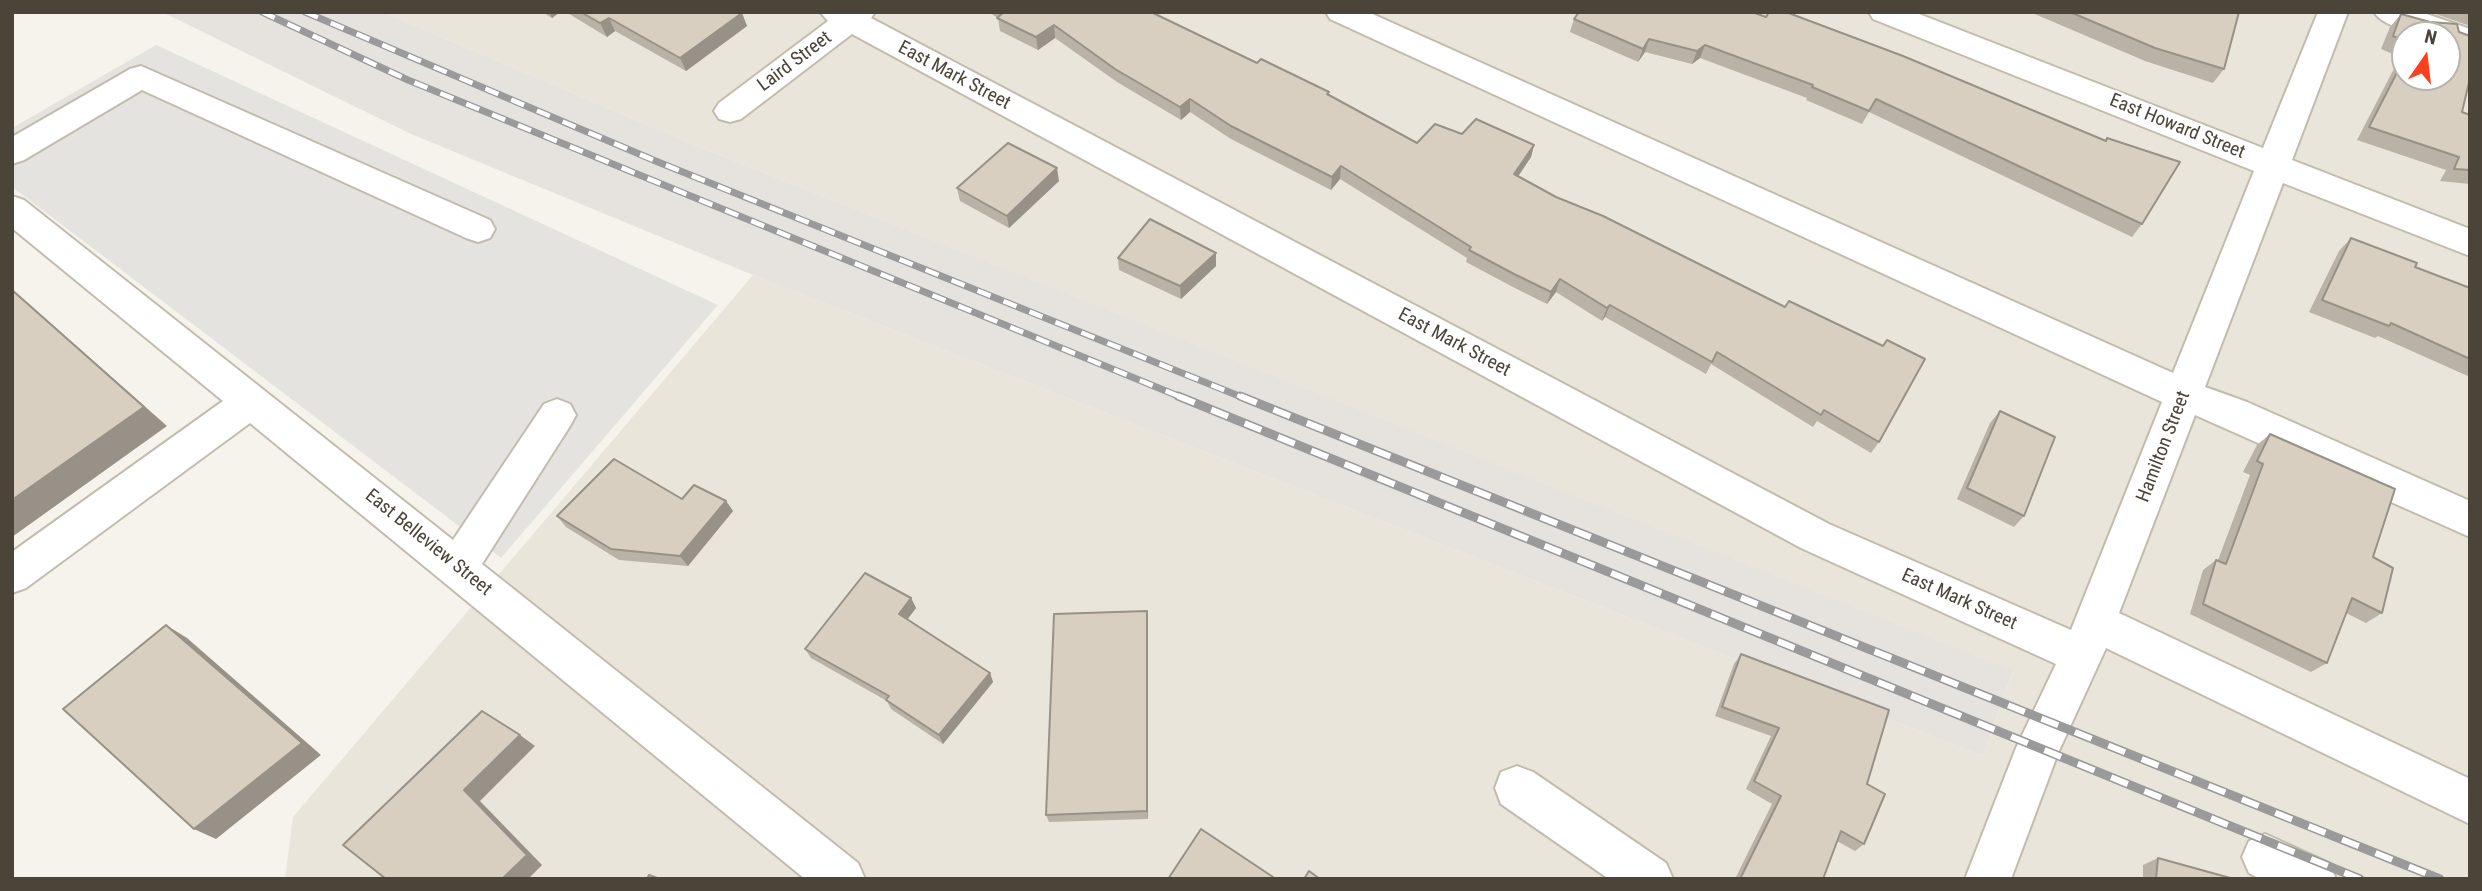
<!DOCTYPE html>
<style>
body{margin:0}
#map{position:relative;width:2482px;height:891px;overflow:hidden;background:#f6f3ec;font-family:"Roboto Condensed",sans-serif}
canvas{display:block}
.frame{position:absolute;inset:0;border:14px solid #4b4439;pointer-events:none}
.north{position:absolute;left:2391px;top:21px;width:70px;height:70px;box-sizing:border-box;background:#fff;border:2px solid #b7b4b0;border-radius:50%;rotate:14deg;font-size:19px;font-weight:700;line-height:28px;text-align:center;color:#4b4439}
.north::after{content:'';display:block;margin:auto;width:24px;height:32px;background:#fc3f1d;clip-path:polygon(50% 0,100% 100%,50% 72%,0 100%)}
</style>
<div id="map">
<canvas width="2482" height="891"></canvas>
<div class="frame"></div>
<div class="north">N</div>
</div>
<script>
const c = document.querySelector('canvas').getContext('2d');
c.lineJoin = 'round';
function fill(path, color) { c.fillStyle = color; c.fill(path, 'evenodd'); }
function stroke(path, color, width, dash) { c.strokeStyle = color; c.lineWidth = width; c.lineCap = dash ? 'butt' : 'round'; c.setLineDash(dash || []); c.stroke(path); }
function write(font, color, halo, rows, align = 'center') {
  c.font = font + ' "Roboto Condensed",sans-serif'; c.lineWidth = 5; c.setLineDash([]); c.textBaseline = 'middle'; c.strokeStyle = halo; c.fillStyle = color; for (const [text, x, y, turn = 0] of rows) {
    c.save(); c.translate(x, y); c.rotate((+turn || 0) * Math.PI / 180); c.textAlign = isNaN(turn) ? turn : align; if (halo) c.strokeText(text, 0, 0); c.fillText(text, 0, 0); c.restore();
  }
}
const residential = new Path2D(`
 M383,12h2087v867h-2185l8,-62 460,-542 1230,481 30,-84 -1319,-527zM2405,35h42v42h-42z`);
const industrial = new Path2D(`
 M162,12h221l311,133 1319,526 -30,85 -1230,-481 -342,-141z`);
const parking = new Path2D(`
 M156,45l562,260 -217,253 -489,-371v-59z`);
const minor = new Path2D(`
 M820,12h55l-4,6 958,506 242,106 91,-228 -832,-383 -4,-7h42l805,361 81,-202 -381,-152 -4,-7h45l349,136 55,-136h30l-56,148 178,69v27l-187,-73 -78,204 42,15 223,99v36l-275,-122 -76,198 351,166v45l-364,-176 -48,105 -47,126h-46l51,-131 40,-84 -255,-116 -949,-514 -111,85 -11,3 -11,-3 -5,-8 5,-8 109,-82z
 M2374,12h47l49,17v21l-23,-7v-8c-19,0 -62,-5 -73,-23z
 M141,66l349,154 5,9 -5,9 -12,4 -12,-4 -324,-148 -118,70 -12,4v-27l118,-68z
 M12,196l12,4 429,340 91,-136 13,-5 13,5 6,11 -6,11 -88,138 376,299 7,16h-60l-555,-456 -224,165 -14,5v-41l211,-151 -211,-173z
 M1517,766l16,6 133,91 7,16h-64l-108,-75 -6,-16 6,-16z
 M2265,834l64,29 7,16h-76l-11,-6 -7,-16 7,-16z`);
const railFar1 = new Path2D(`
 M262,12l146,68 775,318
 M305,12l353,150 586,236`);
const rail = new Path2D(`
 M1178,396l1182,483
 M1240,396l1200,483`);
const wall = new Path2D(`
 M542,12h18l-8,6z
 M566,12h175l6,14 -61,45 -71,-40 -8,6z
 M988,12h163l106,51 72,32 88,48 45,-9 72,11 -3,12 -13,19 38,21 229,110 98,39 4,-6 -8,102 -8,11 -54,-32 -4,6 -102,-63 -5,10 -101,-57 -3,4 -46,-29 -9,12 -36,-18 -45,-24 1,-4 -127,-79 -9,11 -100,-51 -41,-27 -9,8 -64,-38 -62,-44 -17,12 -38,-19 -2,-13z
 M1752,12l390,212 -10,13 -263,-125 -7,12 -56,-24 1,-2 -107,-40 -8,6 -47,-12 -7,10 -68,-30 4,-13z
 M2030,12h209l-15,57 -11,14 -68,-22z
 M2430,12h40v14z
 M2401,14l29,8 27,2 2,8 11,4v42l-8,34 8,3v69l-30,-3 6,-11 -89,-30 43,-83 -19,-8 9,-22zM2405,35h42v42h-42z
 M1059,181l-50,47 -49,-27 -3,-13z
 M2351,238l64,29 55,21v89l-92,-41 -3,2 -66,-26 30,-61z
 M1118,258l98,8 -35,33 -62,-29z
 M2000,411l24,105 -10,11 -57,-28 33,-76z
 M2270,434l103,123 9,56 -16,10 -20,-10 -19,50 -16,9 -121,-58 13,-44 13,-10h2l32,-85 -7,-3 14,-27z
 M682,499l44,2 7,10 -45,55 -69,-6 -53,-33 -9,-11z
 M911,598l5,10 -9,11 83,54 3,9 -50,62 -52,-35 -4,-8 -76,-43 -6,-9z
 M1147,611l1,10v198l-99,3 -3,-7z
 M1741,654l126,130 -3,60 -9,7 -18,-10 -14,38h-88l37,-75 -26,-15 25,-53 -56,-20 19,-52z
 M2158,858l76,21h-91v-14z`);
const shadedWall = new Path2D(`
 M549,12h11l-8,6z
 M742,13l5,13 -61,45 -6,-13z
 M609,18l6,13 -8,6 -7,-14z
 M1054,25l1,13 -17,12 -2,-13z
 M1649,39l-4,13 -7,10 5,-13z
 M1705,45l-5,13 -8,6 5,-13z
 M1190,99v13l-9,8 -1,-13z
 M1534,145l-3,12 -20,30 3,-13z
 M1341,166l-1,13 -9,11 1,-13z
 M1057,168l2,13 -50,47 -2,-12z
 M1216,253v13l-35,33 -1,-13z
 M1560,279l-4,13 -9,12 4,-12z
 M12,289l155,137 -155,111z
 M1610,305l-5,12 -3,4 5,-13z
 M726,501l7,10 -45,55 -8,-10z
 M911,598l5,10 -12,16 -5,-10z
 M1147,611l1,10v198l-1,-8z
 M166,625l21,13 134,117 -105,84 -22,-10z
 M990,673l3,9 -50,62 -4,-9z
 M520,735l15,11 -55,55 62,64 -14,14h-26l-38,-89z`);
const building = new Path2D(`
 M581,12h160l1,1 -62,45 -71,-40 -9,5z
 M1004,12h147l106,51 4,-4 68,33 -2,2 90,49 18,-19 27,10 14,-15 58,26 -20,29 42,23 47,19 182,91 4,-6 94,45 4,-6 38,19 -46,83 -55,-32 -3,5 -104,-63 -5,10 -102,-57 -3,3 -47,-29 -9,13 -37,-18 -45,-24 2,-3 -130,-81 -9,11 -101,-51 -41,-27 -10,8 -65,-38 -61,-44 -18,12 -39,-19z
 M1579,12h173l14,5 3,-5h17l117,44 203,85 1,-3 73,24 -38,62 -266,-125 -7,12 -57,-24 1,-2 -108,-40 -8,6 -48,-12 -6,10 -69,-30z
 M2070,12h169l-15,57 -69,-21z
 M2401,14l29,8 27,2 2,8 11,4v42l-8,34 8,3v55l-16,-1 5,-12 -90,-30 36,-70v20h42v-42h-42v6l-12,-5z
 M1008,143l49,25 -50,48 -50,-28z
 M1150,219l66,34 -36,33 -62,-28z
 M2351,238l66,25 -2,4 55,21v71l-79,-36 -2,3 -67,-26z
 M12,290l132,117 -132,93z
 M2000,411l55,26 -31,79 -57,-28z
 M2270,434l125,55 -22,68 20,11 -11,45 -30,-15 -25,65 -124,-59 13,-44 10,4 37,-100 -6,-3z
 M614,459l68,40 12,-14 32,16 -46,55 -69,-7 -54,-33z
 M865,573l46,25 -12,16 91,59 -51,62 -53,-35 3,-4 -84,-47z
 M1147,611v200l-101,4 8,-201z
 M166,625l136,118 -108,86 -131,-120z
 M1741,654l148,56 -22,74 18,10 -21,50 -23,-13 -18,48h-83l41,-83 -27,-15 25,-53 -57,-21z
 M482,711l38,24 -56,55 63,65 -25,24h-116l-43,-34z
 M1201,829l75,50h-108z
 M2158,858l76,21h-78z
 M1309,871l11,8h-16z
 M649,875l11,4h-13z`);
const streetNames = [
 ["Laird Street",795,62,-37],
 ["East Mark Street",954,76,28],
 ["East Howard Street",2177,127,22],
 ["East Mark Street",1454,343,28],
 ["Hamilton Street",2164,447,-69],
 ["East Belleview Street",428,543,39],
 ["East Mark Street",1959,600,24]
];
fill(residential, '#eae5da');
fill(industrial, '#e6e2dd');
fill(parking, '#e5e3e0');
stroke(minor, '#c2bbae', 4);
fill(minor, '#fff');
stroke(railFar1, '#9a9a9a', 7);
stroke(rail, '#9a9a9a', 9);
stroke(railFar1, '#fff', 4.5, [14]);
stroke(rail, '#fff', 6, [18]);
fill(wall, '#bab2a6');
fill(shadedWall, '#979187');
fill(building, '#d8cfc1');
stroke(building, '#979187', 2);
write('19px', '#4b4439', '#fff', streetNames);
</script>
